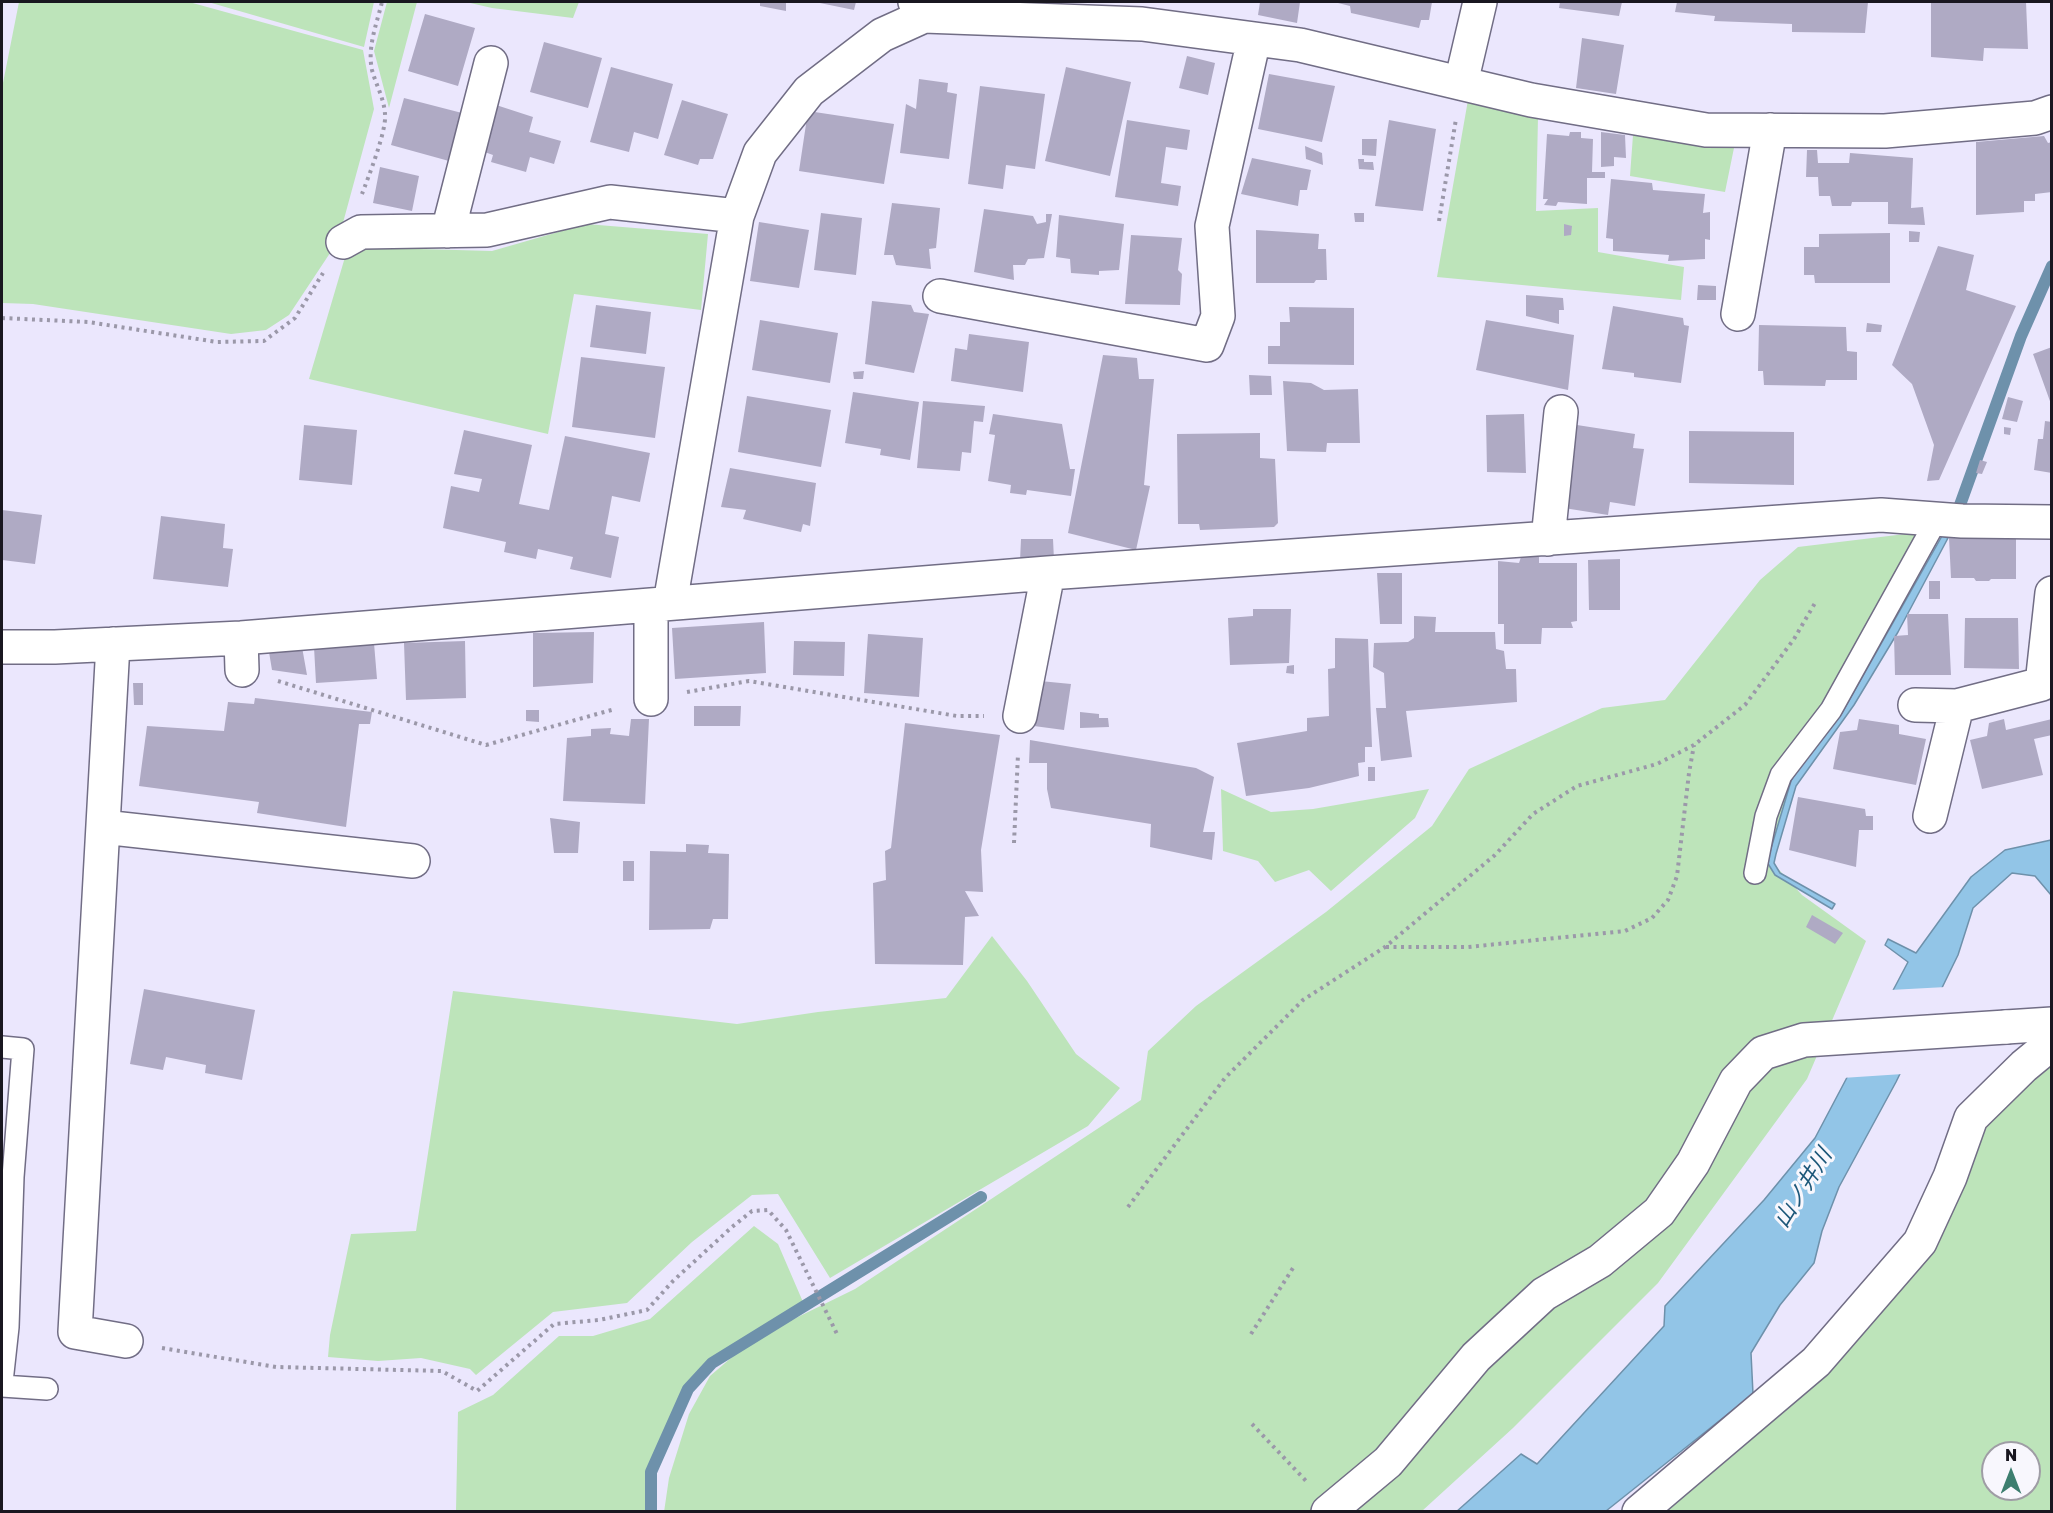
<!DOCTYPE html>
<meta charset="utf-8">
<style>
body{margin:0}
#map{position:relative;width:2053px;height:1513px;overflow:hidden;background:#ebe7fd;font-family:"Golos Text",sans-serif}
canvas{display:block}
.frame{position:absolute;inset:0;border:3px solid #191720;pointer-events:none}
.north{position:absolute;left:1981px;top:1441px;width:60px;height:60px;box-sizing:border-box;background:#f8f7fd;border:2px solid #9f9da5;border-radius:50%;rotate:0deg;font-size:16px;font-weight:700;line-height:24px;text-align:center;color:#191720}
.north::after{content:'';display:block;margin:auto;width:21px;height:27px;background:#3d7e6f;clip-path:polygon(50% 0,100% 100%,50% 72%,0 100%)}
</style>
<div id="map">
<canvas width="2053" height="1513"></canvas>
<div class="frame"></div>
<div class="north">N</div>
</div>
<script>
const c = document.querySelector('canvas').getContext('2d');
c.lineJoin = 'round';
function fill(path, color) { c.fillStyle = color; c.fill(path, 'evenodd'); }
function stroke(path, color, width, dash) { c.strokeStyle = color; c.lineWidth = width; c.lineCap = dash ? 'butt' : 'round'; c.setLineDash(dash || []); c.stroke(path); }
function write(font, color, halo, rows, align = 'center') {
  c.font = font + ' "Golos Text","Noto Sans JP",sans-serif'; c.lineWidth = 6; c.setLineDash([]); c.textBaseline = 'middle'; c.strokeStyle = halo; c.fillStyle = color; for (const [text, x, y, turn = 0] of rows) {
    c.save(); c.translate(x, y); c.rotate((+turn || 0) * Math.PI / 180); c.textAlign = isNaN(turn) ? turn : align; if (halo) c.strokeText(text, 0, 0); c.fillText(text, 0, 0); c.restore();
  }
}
const green = new Path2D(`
 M19,2h170l174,48 11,59 -36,132 -49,74 -23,15 -35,4 -198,-30 -31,-1v-215z
 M208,2h166l-10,45z
 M387,2h30l-28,106 -15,-57z
 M466,2h113l-6,16 -81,-10z
 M1468,100l70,17 -2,94 62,-3v44l86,15 -3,33 -244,-23z
 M1633,135l102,8 -10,49 -95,-16z
 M586,224l122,10 -7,76 -127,-16 -26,140 -239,-55 39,-132 144,4z
 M1930,531l-95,158 -35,42 -26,48 18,22 -21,60 31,34 64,46 -59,138 -149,204 -145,145 -91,83 -758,1 5,-34 20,-64 21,-38 43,-37 102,-50 286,-189 7,-49 48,-45 130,-94 106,-86 37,-57 133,-61 63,-8 95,-120 38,-33z
 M1221,789l50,23 42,-3 116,-20 -14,29 -84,73 -22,-21 -34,12 -17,-21 -35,-10z
 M992,936l35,45 49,73 44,34 -32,38 -258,152 -52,-84 -26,1 -60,47 -65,61 -74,9 -77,63 -6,-6 -49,-11 -43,3 -50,-4 2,-22 21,-101 65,-3 37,-240 284,33 81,-12 128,-14z
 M2051,1066v445l-392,1 179,-153 146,-232 25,-33zM1993,1453h36v36h-36z
 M754,1226l24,18 25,58 -96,59 -60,110 -2,40h-189l2,-99 35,-17 66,-59h34l57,-17z`);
const water = new Path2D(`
 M1942,536l6,2 -50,94 -44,73 -58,81 -20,68 -2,9 6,10 55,31 -3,5 -57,-34 -8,-13 24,-81 8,-14 43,-54z
 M2051,840v55l-16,-19 -23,-3 -39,35 -15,47 -62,127 -57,105 -17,44 -8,32 -34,42 -29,48 2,41 -147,117 -150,1 65,-58 16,10 127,-138 1,-20 99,-106 51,-62 93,-176 -23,-17 3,-6 28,14 55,-76 34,-27z`);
const pier = new Path2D(`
 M1946,987l-43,87 -61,4 48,-88z`);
const stream = new Path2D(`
 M1960,505l61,-169 31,-70
 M651,1512v-40l37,-83 24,-26 269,-166`);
const building = new Path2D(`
 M760,2h26v9l-26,-5z
 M815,2h41l-2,8z
 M1260,2h40l-3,21 -39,-8z
 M1334,2h98l-3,18h-8l-2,8 -68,-15 -1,-7z
 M1560,2h62l-3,14 -60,-8z
 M1677,2h191l-3,31 -73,-1v-8l-78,-3 1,-5 -40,-4z
 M1931,2h95l2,47 -44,-1 -1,13 -52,-4z
 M425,14l50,14 -17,58 -50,-15z
 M1582,38l42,7 -8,49 -40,-6z
 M544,42l58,16 -14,50 -58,-16z
 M1187,56l28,7 -7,32 -29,-7z
 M611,67l62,17 -15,55 -24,-7 -5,20 -39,-10z
 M1066,67l65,15 -21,94 -65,-15z
 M1269,74l66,12 -13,56 -64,-13z
 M919,79l29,4 -1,9 10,2 -8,65 -49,-6 6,-49 10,5z
 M980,86l65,8 -10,75 -29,-4 -3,24 -35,-5z
 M404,98l58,15 -13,48 -58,-16z
 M682,100l46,14 -15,45h-13l-2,6 -34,-10z
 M493,104l40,13 -4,15 32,9 -7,23 -24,-7 -4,15 -35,-10 2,-7 -14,-5z
 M808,111l86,13 -10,60 -85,-13z
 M1127,120l63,10 -3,20 -21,-3 -5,36 20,3 -3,20 -63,-9z
 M1389,120l47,9 -13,82 -48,-5z
 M1570,132h11v6l12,1 -1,33h13v6h-18v26l-29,-2 -2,4 -12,-1 4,-6h-5l4,-65 22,2z
 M1601,132l24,3 1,23 -12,-1v9l-13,1z
 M2044,136l4,7 4,-1v50l-17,2v7h-11v11l-48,3v-73z
 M1362,139h15l-1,17 -14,-1z
 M1305,146l17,7 1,12 -17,-6z
 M1807,150h10l1,13h31l1,-10 63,5 -2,50 12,-1 2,18 -37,-1v-22h-36l-1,4h-19l-2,-10h-11l-1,-19h-12z
 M1252,158l59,12 -4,20h-7l-2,16 -57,-12z
 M1358,159h6v3h9l1,8 -15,-1z
 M380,167l39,9 -7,35 -39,-8z
 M1611,179l41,4 1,7 52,4 -2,19 7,-1v28l-5,-1v20l-37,2 1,-6 -56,-4v-12l-7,-1z
 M892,203l48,5 -4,40 -7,1 2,20 -35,-4 -3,-10h-9z
 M984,209l49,7 4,8 9,-2v-8h6l-8,44 -16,1 -3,6h-12l1,15 -40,-8z
 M821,213l41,5 -6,57 -42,-5z
 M1354,213h10v9h-9z
 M1059,215l65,9 -5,46 -20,1v4l-28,-2 -1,-14 -14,-2z
 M759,222l50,8 -10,58 -49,-7z
 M1564,224l8,2 -1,9 -7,1z
 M1256,230l63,4 -1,15h8l1,31h-11l-2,3h-58z
 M1909,231l11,1 -1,10h-10z
 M1890,233v50h-75l-1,-8h-10v-28h15v-13z
 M1131,235l51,3 -4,32 4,4 -2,31 -55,-1z
 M1938,246l36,9 -8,35 50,16 -77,174 -12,1 7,-36 -22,-61 -20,-19z
 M1698,285l18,1v14h-19z
 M1526,295l37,3 1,12h-5v14l-33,-8z
 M872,301l39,4 3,7 15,2 -15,59 -49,-9z
 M596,305l55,7 -5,42 -56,-7z
 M1613,306l70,12 1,7 5,1 -8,57 -47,-6v-4l-32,-4z
 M1289,307l65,1v57l-86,-1v-18h12v-24h10z
 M760,320l78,13 -8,50 -78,-13z
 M1486,320l88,15 -6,55 -92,-20z
 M1867,323l15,2 -1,7h-15z
 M1759,325l87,2 1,24 10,1v28h-31l-1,6 -61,-1 -1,-14h-5z
 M969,334l60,8 -6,50 -72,-11 4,-33 12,2z
 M2052,347v57h-1l-18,-50z
 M1103,355l34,3 2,21h15l-10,106 6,1 -14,64 -68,-17z
 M581,357l84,10 -10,71 -83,-11z
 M864,371l-1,8h-9l-1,-7z
 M1249,375l22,1 1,19h-22z
 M1283,381l28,2 13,7 34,-1 2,54h-33l-1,9 -39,-1z
 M853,392l66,10 -9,58 -30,-5 1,-6 -36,-6z
 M747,396l84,14 -10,57 -83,-15z
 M2008,397l15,4 -6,21 -15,-3z
 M923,401l62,5 -2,16 -9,-1 -3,32 -9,-1 -2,19 -43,-3z
 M993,414l69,10 8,45h5l-4,27 -44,-6 -1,5 -16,-2 1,-8 -23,-4 7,-46 -6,-1z
 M1524,414l2,59 -39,-1 -1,-57z
 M2045,421l7,1v51l-18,-3 4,-31h5z
 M304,425l53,5 -5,55 -53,-5z
 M1577,425l58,9 -2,14 11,1 -9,57 -25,-4 -2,13 -44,-7z
 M2004,427l7,1 -1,7 -6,-1z
 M464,430l68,15 -13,59 30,6 16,-74 85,17 -10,49 -28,-6 -7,38 14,3 -8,41 -41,-9 3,-12 -35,-8 -2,10 -32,-7 2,-10 -63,-14 8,-42 28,6 3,-13 -28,-5z
 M1689,431l105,1v53l-105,-2z
 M1260,433v25l15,1 3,64 -4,4 -74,3 -1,-6h-21l-1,-90z
 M1980,460l7,2 -5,12 -6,-1z
 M730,468l86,15 -6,43 -7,-2 -2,8 -58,-13 3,-9 -25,-3z
 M2,510l40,5 -7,49 -33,-4z
 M161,516l64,8 -2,24 10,1 -5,38 -75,-8z
 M1949,538l67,1v40h-25l-2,2h-13l-2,-3h-23z
 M1021,539h32l1,21 -34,1z
 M1521,557h18v6h38v58l-6,1 2,6h-31l-1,16h-37v-20h-6v-63l21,2z
 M1620,559v51h-31l-1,-50z
 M1377,573h25v51h-22z
 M1929,581h11v18h-11z
 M1253,609h38l-2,54 -59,2 -2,-47 25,-2z
 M1907,614h41l3,61h-56l-1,-39 14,-1z
 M1414,616l22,1 -1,15h60l1,17 8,2 2,18h10l1,33 -111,9 6,46 -31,4 -5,-53h10l-2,-35 -11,-6 1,-24 34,-1 6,-4z
 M1965,618h53l1,51 -55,-1z
 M764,622l2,51 -91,6 -3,-51z
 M594,632l-1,51 -60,4v-54z
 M868,634l55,4 -4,59 -55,-4z
 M1335,638l33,1 4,108h-7v15l-7,1 1,13 -50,12 -63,8 -9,-53 70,-12v-13l22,-2 -1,-47 7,-1z
 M465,641l1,57 -60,2 -2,-57z
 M794,641l51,1 -1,34 -51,-1z
 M374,643l3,36 -61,4 -2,-36z
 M302,647l5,28 -35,-5 -3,-18z
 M1294,665v9l-8,-1 1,-7z
 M1040,681l31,3 -7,46 -30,-4z
 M133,683h10v22h-9z
 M255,698l117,14 -2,12h-11l-13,103 -89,-14 2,-11 -120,-16 8,-60 77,5 4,-29 26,2z
 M694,706h47l-1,20h-46z
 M526,710h13v12l-13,-1z
 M1080,712l19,2v4h9l1,9 -29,1z
 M631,719h18l-4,85 -82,-3 4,-63 24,-2v-7l20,-1 -1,6 19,2z
 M1859,719l40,6v9l27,5 -10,46 -83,-16 7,-37 17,-2z
 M2004,719l2,11 46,-11v16l-18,4 9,36 -61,14 -12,-49 17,-4 2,-13z
 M905,723l95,12 -19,115 2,42 -18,-1 14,25 -14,1 -2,48 -88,-1 -2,-81 13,-3 -1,-29 6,-3z
 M1030,740l166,28 18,9 -11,55h12l-3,28 -62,-13 1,-23 -100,-16 -4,-19v-26h-18z
 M1368,767h7v14h-7z
 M1798,797l67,12 1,7h7v14h-14l-3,37 -67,-17z
 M550,818l30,4 -2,31h-24z
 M686,844l23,1 -1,8 21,1 -1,65h-15l-3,10 -61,1 1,-79 36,1z
 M623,861h11v20h-11z
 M1812,915l31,18 -8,11 -29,-17z
 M144,989l111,21 -13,70 -37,-7 1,-8 -40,-8 -3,13 -33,-6z`);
const path = new Path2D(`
 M362,194c6,-16 25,-64 23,-80 -1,-16 -9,-29 -13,-44 -5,-23 5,-47 10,-68
 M1439,221l17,-102
 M2,318l86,4 129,20 47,-1 31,-23 28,-45
 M278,681l208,64 129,-36
 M687,692l62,-11 208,35h27
 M1014,843l4,-89
 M1386,947h82l157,-16 27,-13 16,-18 9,-24 12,-103 5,-28
 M1128,1207l97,-129 78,-78 82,-53 110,-92 38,-41 44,-28 80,-22 37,-19 51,-40 49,-66 21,-36
 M1251,1334l42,-66
 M162,1348l114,19 166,4 35,20 77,-67 45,-4 48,-10 26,-29 59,-54 20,-16 16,-1 18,20 52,106
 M1252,1424l55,58`);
const service = new Path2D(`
 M1755,873l11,-57 15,-41 50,-65 106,-191
 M2,1047l21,2 -10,128 -5,150 -6,55
 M2,1386l45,3`);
const minor = new Path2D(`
 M915,2l9,14 218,8 158,21 231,55 175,30 179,1 150,-13 17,-6
 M1461,83l19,-81
 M448,231l43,-168
 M343,242l18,-10 126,-2 123,-28 127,14
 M940,296l267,49 11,-29 -6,-90 42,-187
 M1738,314l32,-184
 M1548,539l13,-127
 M670,603l67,-387 23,-63 49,-62 73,-56 42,-19
 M241,638l1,32
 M113,644l-38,688 51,9
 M2,647h53l186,-9 807,-65 833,-58 81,6 90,1
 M651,699v-94
 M1915,705l42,1 85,-22 10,-91
 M1020,716l28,-143
 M1930,816l27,-110
 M103,827l310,34
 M1328,1512l60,-50 88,-105 68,-63 56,-33 59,-49 34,-49 43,-82 27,-28 41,-13 202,-13
 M1639,1512l177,-150 104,-120 30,-65 21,-59 53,-52 28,-23`);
const tertiary = new Path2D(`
 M2006,1027l46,-3`);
const waterNames = [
 ["山ノ井川",1803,1188,-58]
];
fill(green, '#bde4ba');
fill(water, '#92c5e7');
stroke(water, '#6e91ab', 1.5);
fill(pier, '#ebe7fd');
stroke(stream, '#6e91ab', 12);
fill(building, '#afaac4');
stroke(service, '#716d85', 24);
stroke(minor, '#716d85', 36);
stroke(tertiary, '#716d85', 36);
stroke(path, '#9b98a9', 4, [3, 4.5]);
stroke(service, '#fff', 21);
stroke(minor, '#fff', 33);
stroke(tertiary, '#fff', 33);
write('italic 22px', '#1c5779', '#f8f7fd', waterNames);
</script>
